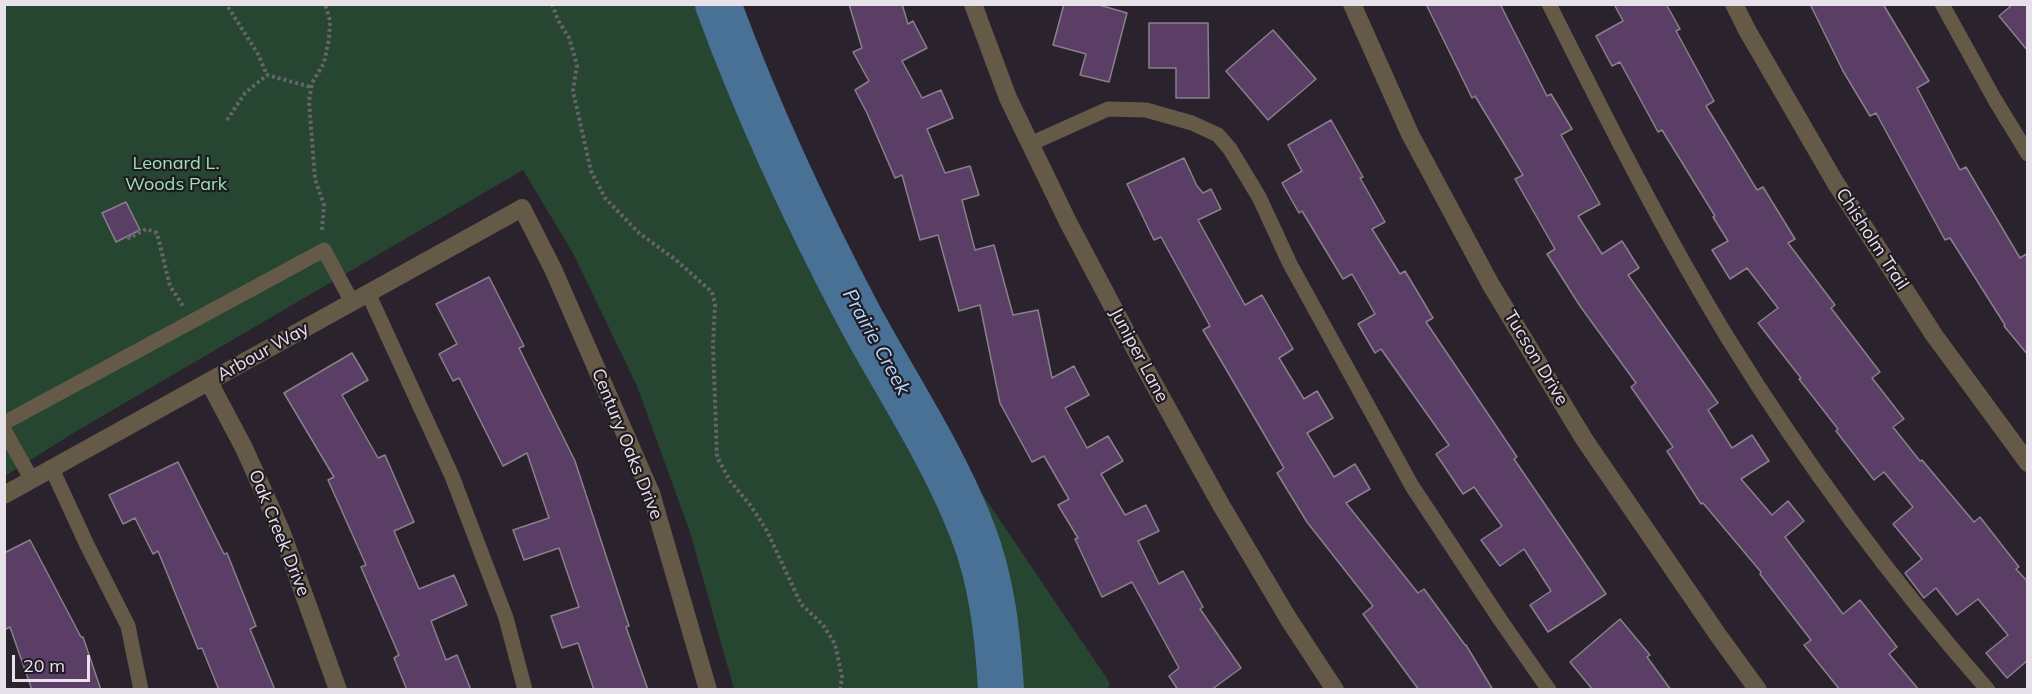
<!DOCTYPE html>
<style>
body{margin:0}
#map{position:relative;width:2032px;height:694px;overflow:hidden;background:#2a232d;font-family:Mulish,sans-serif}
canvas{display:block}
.frame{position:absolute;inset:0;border:6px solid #e7e2e9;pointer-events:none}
.scale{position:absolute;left:12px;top:655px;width:78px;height:27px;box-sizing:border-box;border:3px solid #e7e2e9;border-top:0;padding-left:8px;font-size:18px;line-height:21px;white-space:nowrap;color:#e7e2e9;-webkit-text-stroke:4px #201a23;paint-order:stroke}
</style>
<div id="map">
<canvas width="2032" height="694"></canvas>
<div class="frame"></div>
<div class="scale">20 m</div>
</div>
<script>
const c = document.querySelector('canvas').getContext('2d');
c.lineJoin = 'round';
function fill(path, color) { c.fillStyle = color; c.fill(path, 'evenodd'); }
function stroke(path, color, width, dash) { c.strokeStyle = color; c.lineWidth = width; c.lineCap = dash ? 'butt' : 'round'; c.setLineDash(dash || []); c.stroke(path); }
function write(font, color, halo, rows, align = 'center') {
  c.font = font + ' Mulish,sans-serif'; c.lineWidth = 4.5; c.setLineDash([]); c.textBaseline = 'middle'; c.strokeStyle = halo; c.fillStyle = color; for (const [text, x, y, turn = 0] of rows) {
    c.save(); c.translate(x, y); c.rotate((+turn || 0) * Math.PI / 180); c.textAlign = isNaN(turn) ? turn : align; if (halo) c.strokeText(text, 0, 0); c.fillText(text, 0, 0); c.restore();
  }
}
const green = new Path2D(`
 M5,5h728l92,215 141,250 144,213 -3,7 -373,-1 -44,-157 -53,-146 -64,-133 -50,-83 -448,262 -70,44z`);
const river = new Path2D(`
 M718,4c40,109 88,212 142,314 38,70 83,137 112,212 20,50 26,106 29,160`);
const building = new Path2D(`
 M849,4h53l6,20 5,-3 14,27 -25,13 20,37 19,-8 12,28 -26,11 18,44 25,-7 9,29 -17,5 13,50 19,-5 19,70 25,-5 14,68 22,-12 15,29 -24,13 22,40 21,-12 15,25 -22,13 24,41 21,-10 13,26 -21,10 21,43 24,-13 20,36 -3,2 41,59 -30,22h-33l-9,-14 10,-8 -47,-86 -30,15 -27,-58 3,-1 -20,-33 11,-6 -25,-43 -12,6 -32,-59 -20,-98 -21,6 -21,-76 -18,5 -18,-65 -7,3 -28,-65 -12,-23 14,-9 -16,-29 9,-4z
 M1064,4h32l31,9 -18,69 -29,-7 6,-21 -33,-9z
 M1426,4h74l47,92 4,-2 21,35 -11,6 39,69 -22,12 24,38 20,-13 17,27 -11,7 90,128 -10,7 24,38 20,-13 17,26 -28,18 31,36 16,-14 16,20 -19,16 58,77 17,-14 37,47 -8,7 30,36h-79l-36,-45 7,-5 -51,-66 1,-2 -58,-69 -2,1 -34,-53 6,-4 -42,-60 5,-4 -56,-77 -33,-52 8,-5 -40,-70 8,-4 -48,-79 -3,2z
 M1614,4h52l14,25 -4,2 38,70 -8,5 51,84 6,-3 32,52 -7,4 47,62 -4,3 49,64 -8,6 32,41 -11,8 27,34 2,-1 52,62 6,-5 39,50 -3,2 12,13v78l-21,18 -21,-25 22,-18 -30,-36 -21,16 -21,-27 -12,10 -19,-25 17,-14 -29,-35 20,-17 -29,-35 -10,8 -38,-49 2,-2 -39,-50 2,-1 -43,-55 20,-15 -31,-40 -17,11 -18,-29 16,-9 -15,-24 2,-1 -53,-86 -4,2 -38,-70 -8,4 -16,-30 27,-15z
 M1810,4h73l46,77 -12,7 43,82 6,-3 54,91 8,-5v102l-24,-29 1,-1 -55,-87 -5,2 -69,-127 -6,3 -27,-45z
 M2013,4h15v47l-29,-35z
 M1149,23h59l1,75h-33v-30h-27z
 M1273,30l43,49 -48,41 -42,-49z
 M1331,120l32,57 -3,1 25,44 -13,7 28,45 5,-3 28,47 -7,4 91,135 -3,2 92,135 -58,38 -18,-27 21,-14 -27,-42 -24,17 -19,-26 21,-14 -28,-39 -11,7 -27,-40 13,-9 -68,-96 -6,4 -17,-29 17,-10 -23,-40 -9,5 -41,-68 -3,2 -17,-30 20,-12 -14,-26z
 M1184,158l13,28 6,7 8,-4 10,20 -23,11 47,85 17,-10 31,54 -14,9 25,41 13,-8 16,27 -26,15 27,44 21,-13 15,25 -24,14 72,90 6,-4 41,56h1l27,45h-74l-56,-76 10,-8 -66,-84 -30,-49 7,-5 -81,-138 7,-4 -49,-89 -7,3 -27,-56z
 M126,202l14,28 -24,12 -14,-29z
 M489,277l35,69 -5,2 56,113 54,165 -3,1 22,63h-54l-16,-47 -16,5 -11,-32 28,-9 -20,-59 -35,12 -11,-30 36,-12 -22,-65 -24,13 -44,-88 -6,3 -14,-27 18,-10 -21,-40z
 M352,353l16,27 -26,15 36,63 7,-3 29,67 -20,9 25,58 35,-14 13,30 -36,16 15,39 11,-5 14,35h-64l-13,-32 5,-3 -38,-88 5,-2 -38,-85 6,-3 -50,-84z
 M178,462l46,92 3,-1 29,73 -6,3 25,61h-56l-17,-42 -4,1 -40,-98 -5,3 -18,-36 -12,6 -14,-29z
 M30,540l51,97h2l18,53h-69l-22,-63 -6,3v-77z
 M1620,619l30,36 -3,2 24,33h-78l-23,-28z`);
const path = new Path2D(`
 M552,4l6,16 11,18 8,27 -4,26 18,80 14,27 34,35 37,27 36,32 3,12 -2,42 4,111 13,24 21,25 16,25 34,73 22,21 12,19 7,33 -2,13
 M228,7l30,47 9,21
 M227,120l18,-27 22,-18 44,12
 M322,230l2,-25 -9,-26 -6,-78 3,-18 12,-20 5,-24 1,-18 -5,-17
 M129,236v2l17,-9 11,4 13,53 13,20`);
const lane = new Path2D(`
 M1549,4c57,114 114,228 180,336 76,123 163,241 259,350
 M1942,4l53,96 33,54
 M1030,144l78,-35 38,1 46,13 26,12 12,14 29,48 31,67 122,222 89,135 48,69
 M368,293l84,183 54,142 19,72
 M4,423l320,-173 28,52
 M4,430l28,50
 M52,469l35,76 41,81 13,64`);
const street = new Path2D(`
 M973,4l35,94 60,124 76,144 77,139 67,113 47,72
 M1352,4l58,130 81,151 93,154 134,196 40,55
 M1734,4l13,26 88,152 99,153 94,128
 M209,382l35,66 38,85 56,157
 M4,495l518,-287 31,61 98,224 57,197`);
const parkNames = [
 ["Leonard L.",176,164],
 ["Woods Park",176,185]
];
const streetNames = [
 ["Chisholm Trail",1872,239,57],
 ["Arbour Way",263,352,-29],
 ["Juniper Lane",1139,355,62],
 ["Tucson Drive",1536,358,59],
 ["Century Oaks Drive",627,444,68],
 ["Oak Creek Drive",279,533,68]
];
const waterNames = [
 ["Prairie Creek",876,342,61]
];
fill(green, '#264631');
stroke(river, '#497195', 46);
fill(building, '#5a3e66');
stroke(building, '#89808c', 1.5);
stroke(path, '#68626b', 4, [3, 3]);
stroke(lane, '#655a47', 15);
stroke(street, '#655a47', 18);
write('18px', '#99e4b2', '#201a23', parkNames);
write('18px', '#e7e2e9', '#201a23', streetNames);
write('italic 20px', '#b5d9fc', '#201a23', waterNames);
</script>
